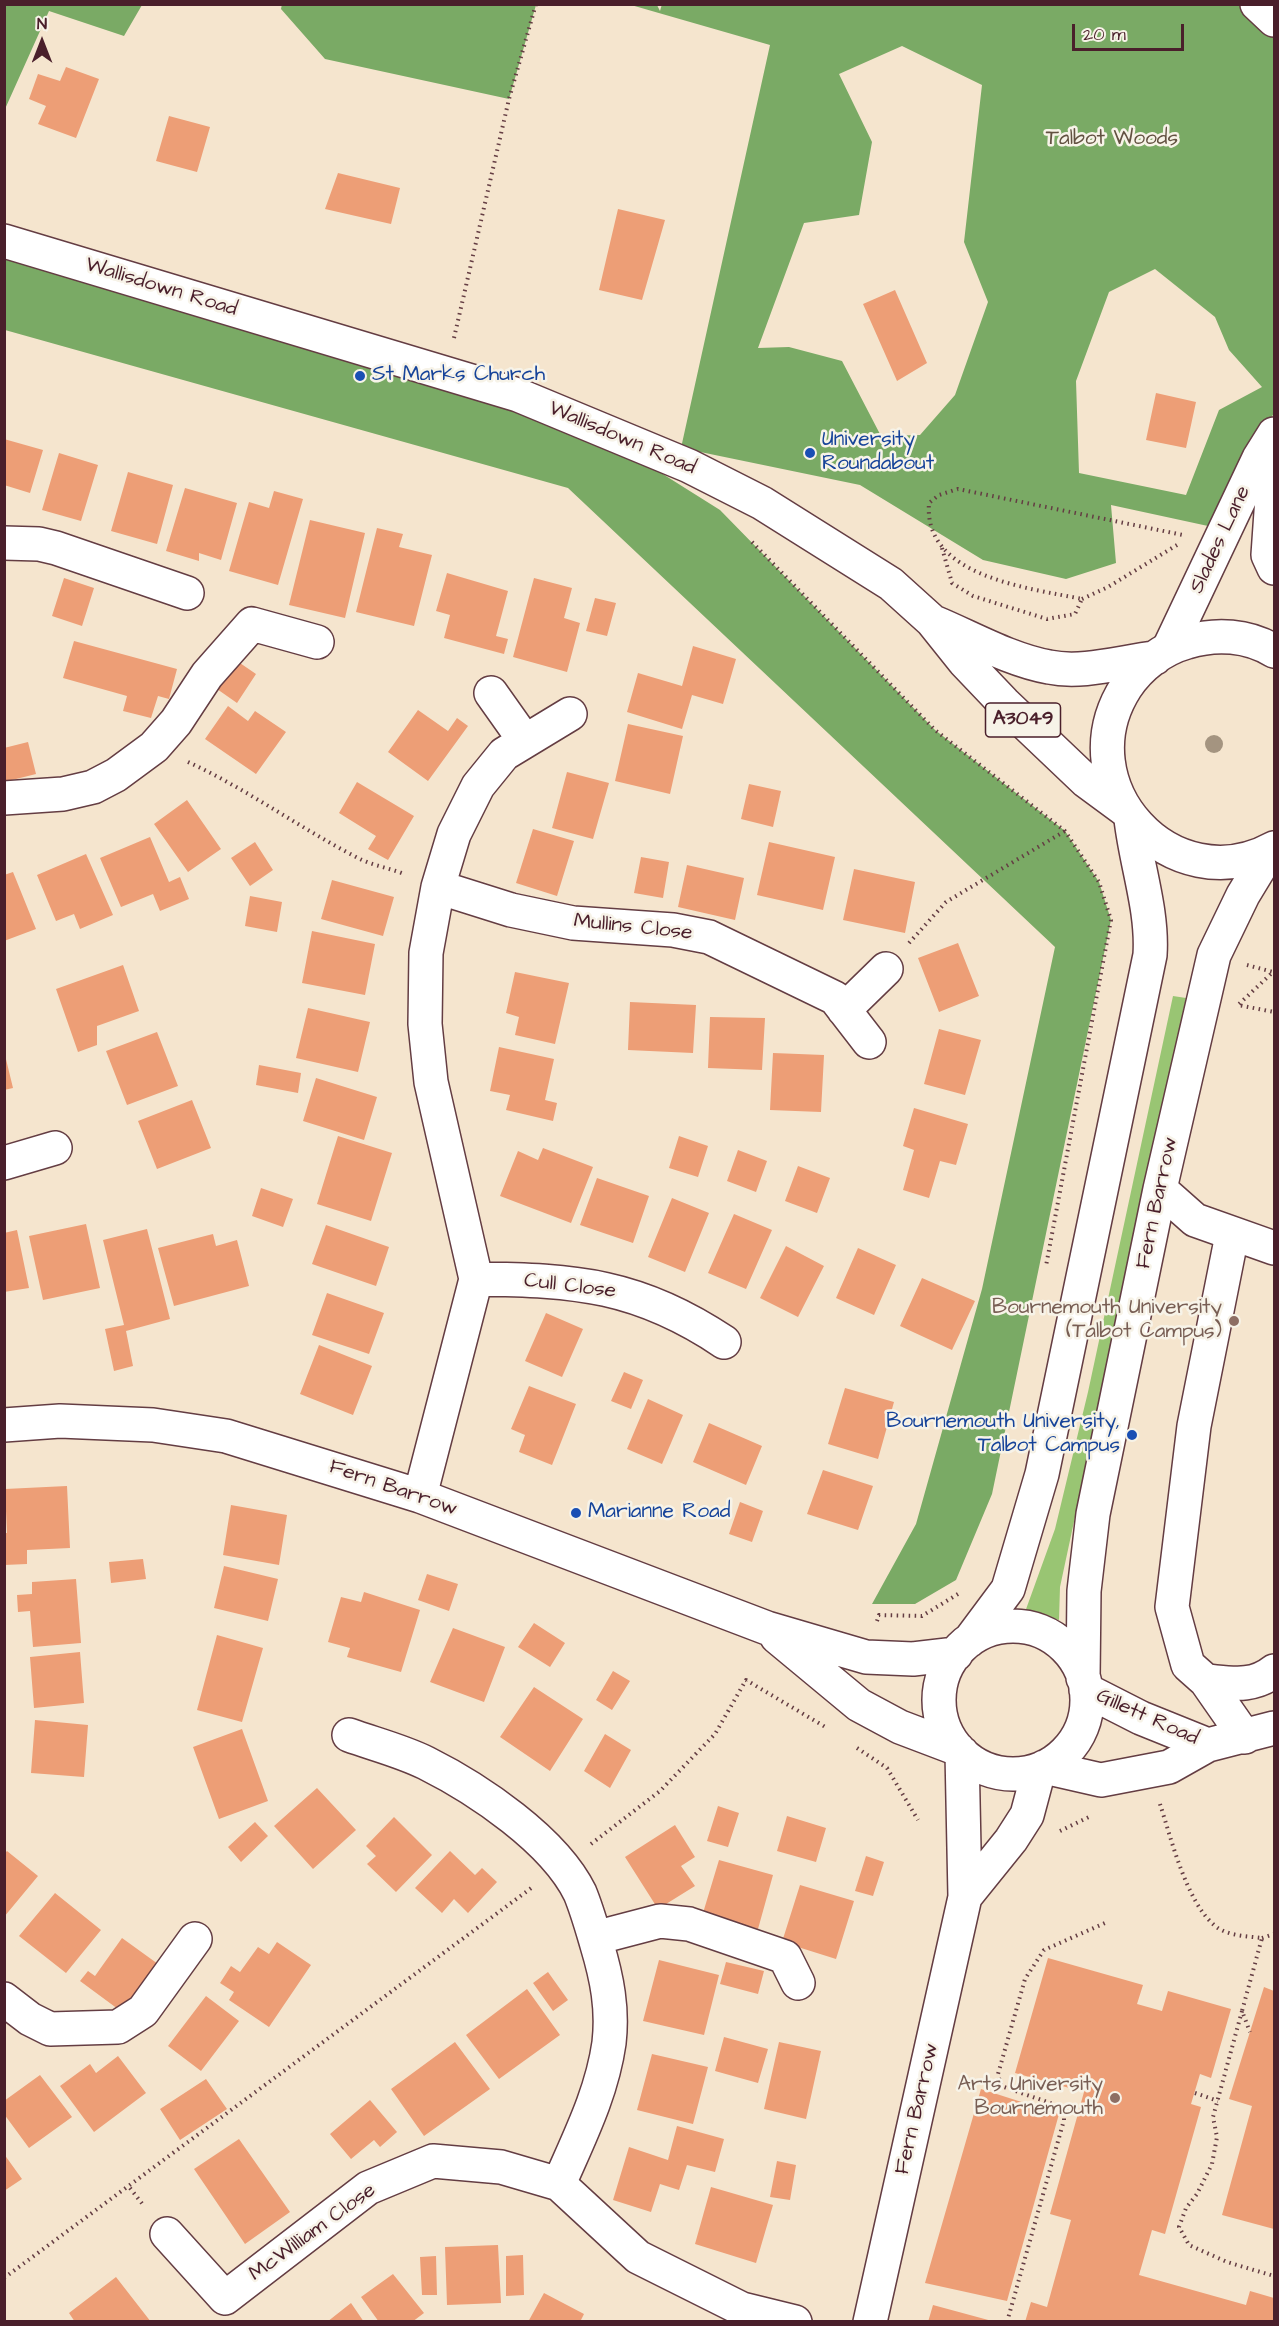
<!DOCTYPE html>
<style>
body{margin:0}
#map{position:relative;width:1279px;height:2326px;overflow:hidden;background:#f5e5ce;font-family:"Architects Daughter",sans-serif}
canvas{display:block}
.frame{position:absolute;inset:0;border:6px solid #4a1f2b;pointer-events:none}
.north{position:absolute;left:12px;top:12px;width:60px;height:60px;-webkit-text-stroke:4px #f7f3e8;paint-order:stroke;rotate:0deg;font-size:16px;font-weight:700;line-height:24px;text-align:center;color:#4a1f2b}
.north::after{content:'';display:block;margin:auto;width:21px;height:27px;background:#4a1f2b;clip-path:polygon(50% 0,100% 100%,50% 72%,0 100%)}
.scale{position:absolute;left:1072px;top:24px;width:112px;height:27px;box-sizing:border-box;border:3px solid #4a1f2b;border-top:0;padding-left:8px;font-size:18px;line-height:21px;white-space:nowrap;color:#4a1f2b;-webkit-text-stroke:4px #f7f3e8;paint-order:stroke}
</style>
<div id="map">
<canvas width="1279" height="2326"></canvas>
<div class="frame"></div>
<div class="north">N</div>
<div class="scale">20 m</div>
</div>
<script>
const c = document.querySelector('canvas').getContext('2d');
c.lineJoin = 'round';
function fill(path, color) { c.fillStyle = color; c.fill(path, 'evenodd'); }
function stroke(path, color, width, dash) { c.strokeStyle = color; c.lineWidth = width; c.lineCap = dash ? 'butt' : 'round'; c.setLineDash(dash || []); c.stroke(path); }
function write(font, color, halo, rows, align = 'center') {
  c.font = font + ' "Architects Daughter",sans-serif'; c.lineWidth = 5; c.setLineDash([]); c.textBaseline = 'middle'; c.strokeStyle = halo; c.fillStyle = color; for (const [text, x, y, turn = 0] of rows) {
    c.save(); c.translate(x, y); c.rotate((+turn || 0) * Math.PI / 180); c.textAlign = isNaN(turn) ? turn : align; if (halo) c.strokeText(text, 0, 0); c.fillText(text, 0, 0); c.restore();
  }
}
const green = new Path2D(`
 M1173,996l13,2 -126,589 -1,33 -34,-8 30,-83 33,-137z`);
const forest = new Path2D(`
 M5,4h137v1l-18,31 -75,-25 -44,98z
 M282,4h254v1l-27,94 -184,-40 -44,-50z
 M662,4l612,1v408l-66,113 -97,-21 5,58 -50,16 -83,-19 -123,-75 -179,-37 89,-403 -139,-40h26l3,6zM902,46l80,39 -18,157 24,60 -33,93 -35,40 -39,1 -39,-75 -53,-14 -31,1 46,-125 55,-8 13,-73 -33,-68zM1155,269l60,48 14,33 33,37 -43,23 -33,85 -107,-22 -3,-92 33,-89z
 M4,258l502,149 144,59 70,44 215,220 130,101 34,51 12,38 -119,574 -36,86 -41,24h-43l44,-80 66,-235 73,-342 -487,-459 -563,-158z`);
const building = new Path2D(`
 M66,67l33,12 -23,59 -38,-14 8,-18 -17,-7 9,-25 22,7z
 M169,116l41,11 -13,45 -41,-11z
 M338,173l62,15 -9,36 -66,-15z
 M618,209l47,11 -23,80 -43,-10z
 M895,290l32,73 -30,18 -34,-77z
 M1156,393l40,9 -10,46 -40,-8z
 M4,439l39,11 -13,43 -26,-8z
 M59,453l39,12 -17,56 -39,-11z
 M128,472l45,13 -16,59 -46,-13z
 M185,488l52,15 -16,57 -22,-7v8l-33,-10z
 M274,491l29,8 -25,86 -49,-14 20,-69 20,6z
 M310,520l55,13 -20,85 -56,-13z
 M377,528l26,6 -4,13 33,8 -18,71 -58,-14z
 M447,573l61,18 -12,45 12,3 -4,15 -60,-16 6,-23 -14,-4z
 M64,578l30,10 -12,38 -30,-10z
 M534,578l38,10 -8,30 16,5 -13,49 -54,-15z
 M595,598l21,5 -9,33 -21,-5z
 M74,641l103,28 -8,30 -11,-3 -7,22 -28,-7 4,-15 -64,-18z
 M693,646l43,13 -13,45 -31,-9 -10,34 -55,-17 11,-39 44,13z
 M237,661l19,13 -19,29 -20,-14z
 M228,706l20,15 7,-10 31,21 -30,42 -51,-35z
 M418,710l30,21 9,-13 11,8 -40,55 -40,-29z
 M628,724l55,12 -13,58 -55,-13z
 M28,742l8,32 -32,8v-34z
 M567,772l42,11 -16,56 -41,-11z
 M357,782l57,34 -26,44 -20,-11 8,-13 -37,-23z
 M749,784l32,7 -8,36 -32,-8z
 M187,800l34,49 -33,23 -34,-48z
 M533,829l41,12 -17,55 -41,-13z
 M150,837l19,45 11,-5 9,22 -29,12 -7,-17 -32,13 -21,-49z
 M255,842l18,28 -23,16 -19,-28z
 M769,842l66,15 -12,53 -66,-15z
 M86,854l27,61 -33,14 -6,-15 -18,7 -19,-46z
 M641,857l28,5 -6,36 -29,-5z
 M687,865l57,13 -9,42 -57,-13z
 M854,869l61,13 -10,51 -62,-13z
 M13,872l23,57 -32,12v-66z
 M332,880l62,17 -11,39 -62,-17z
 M250,896l32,6 -5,30 -32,-6z
 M312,931l63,13 -10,51 -63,-12z
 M958,943l21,53 -40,16 -21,-54z
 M123,965l16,46 -42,15v19l-19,7 -22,-63z
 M515,972l54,11 -14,61 -40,-9 4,-18 -13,-4z
 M630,1002l66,3 -3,48 -65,-3z
 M308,1008l62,14 -12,50 -62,-14z
 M710,1017l55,1 -3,52 -54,-2z
 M939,1029l42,11 -16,55 -41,-11z
 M157,1032l21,54 -51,19 -21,-54z
 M499,1047l55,12 -9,41 12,3 -4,18 -47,-11 4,-15 -20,-4z
 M4,1051l9,37 -9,2z
 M773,1053l51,2 -3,57 -51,-2z
 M259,1065l42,8 -3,20 -42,-8z
 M316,1078l61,19 -13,43 -61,-19z
 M192,1100l19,48 -54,21 -19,-48z
 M914,1108l54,16 -12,41 -16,-4 -11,37 -26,-8 11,-40 -11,-4z
 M338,1136l54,17 -21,68 -54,-17z
 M679,1136l29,10 -10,31 -29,-9z
 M543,1148l50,19 -22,56 -71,-27 18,-45 20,9z
 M738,1150l29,11 -11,31 -29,-11z
 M798,1166l32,12 -13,35 -32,-12z
 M597,1178l52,18 -16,47 -53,-18z
 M261,1188l32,11 -10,28 -31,-11z
 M672,1198l37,15 -24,59 -37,-15z
 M734,1214l38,16 -26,59 -38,-16z
 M86,1224l14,64 -57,12 -14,-64z
 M326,1225l63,22 -13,39 -64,-22z
 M147,1229l23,90 -44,12 7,35 -19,5 -9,-42 19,-4 -21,-85z
 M17,1230l12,58 -25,4v-59z
 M213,1234l3,12 21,-6 12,46 -75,20 -16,-58z
 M786,1246l38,20 -26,51 -38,-19z
 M858,1248l38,17 -22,50 -38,-17z
 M922,1278l53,23 -23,49 -52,-24z
 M327,1293l57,20 -15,41 -57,-19z
 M546,1313l37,16 -21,48 -37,-16z
 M319,1345l53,21 -19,49 -53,-21z
 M624,1372l19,8 -12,29 -20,-8z
 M529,1386l47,18 -24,61 -33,-13 6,-17 -14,-6z
 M845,1388l49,14 -16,57 -50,-15z
 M648,1399l35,16 -21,49 -35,-15z
 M709,1423l53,23 -16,39 -53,-23z
 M823,1470l50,16 -15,44 -51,-16z
 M67,1486l3,62 -43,2v14l-23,1v-32h3l-2,-44z
 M740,1502l23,9 -11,31 -23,-8z
 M231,1505l56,10 -8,50 -56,-10z
 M143,1559l3,20 -35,4 -2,-21z
 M224,1566l54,13 -10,42 -54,-13z
 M427,1574l31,10 -9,27 -31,-11z
 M76,1579l5,64 -48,4 -3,-36 -12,1 -1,-17 15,-1v-12z
 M364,1592l56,18 -19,62 -54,-15 3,-9 -22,-6 13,-45 20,5z
 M534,1623l31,20 -15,24 -32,-20z
 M453,1628l52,19 -21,55 -54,-20z
 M217,1635l46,13 -21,74 -45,-12z
 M80,1652l4,51 -50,5 -4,-51z
 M613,1671l17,10 -18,29 -16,-10z
 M534,1687l49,32 -33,52 -50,-34z
 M35,1720l53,5 -4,52 -53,-4z
 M242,1729l26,72 -49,18 -26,-72z
 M605,1734l26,16 -21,38 -26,-17z
 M317,1788l39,42 -43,39 -39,-43z
 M718,1806l21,7 -11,34 -21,-6z
 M787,1816l39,12 -10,34 -39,-11z
 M394,1817l38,38 -36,37 -29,-28 9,-8 -10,-10z
 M255,1822l13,14 -27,26 -13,-15z
 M675,1825l20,32 -14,9 14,20 -37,23 -33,-52z
 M7,1851l31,25 -34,41v-63z
 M450,1851l25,24 7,-7 15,14 -29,31 -14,-14 -12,14 -27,-25z
 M866,1856l18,6 -11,34 -18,-5z
 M719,1860l54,15 -15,54 -55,-16z
 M800,1885l54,16 -18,58 -54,-17z
 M55,1893l46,37 -35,43 -47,-37z
 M122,1938l36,26 -36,48 -42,-31 8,-10 7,5z
 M277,1942l34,23 -42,62 -40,-27 5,-8 -14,-9 11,-17 9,6 18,-25 11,7z
 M1048,1958l95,27 -6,19 25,7 6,-20 63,18 -20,69 -11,-4 -9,30 10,3 -36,127 -13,-4 -13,45 107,30 4,-14 24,7v24h-249l6,-20 16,5 24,-87 -21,-6 34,-122 -69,-19z
 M659,1960l60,15 -15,60 -61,-14z
 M726,1962l38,9 -6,23 -38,-10z
 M548,1972l20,28 -15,11 -20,-28z
 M1264,1987l10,4v238l-52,-14 30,-109 -23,-7z
 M527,1989l33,46 -61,44 -33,-44z
 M206,1996l33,25 -38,50 -33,-25z
 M724,2037l44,12 -10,34 -43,-12z
 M455,2042l35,47 -66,47 -33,-47z
 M779,2042l42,9 -15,68 -42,-10z
 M652,2054l56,13 -15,57 -56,-14z
 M118,2056l28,37 -52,39 -34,-46 30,-22 6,9z
 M40,2075l32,42 -43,31 -25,-34v-13z
 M206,2079l21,30 -47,31 -20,-31z
 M981,2089l78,25 -52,187 -82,-18z
 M370,2100l27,32 -17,15 -6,-7 -23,19 -21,-25z
 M677,2126l47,13 -9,33 -28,-7 -8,25 -19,-6 -9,28 -38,-12 16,-53 39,13z
 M239,2139l51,73 -45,32 -51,-75z
 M4,2154l18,25 -18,12z
 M777,2161l19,4 -6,35 -20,-3z
 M711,2187l62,18 -17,58 -61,-19z
 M498,2245l3,58 -54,2 -2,-58z
 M523,2255l1,40 -18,1v-40z
 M436,2256l1,39h-15l-2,-38z
 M393,2274l31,39 -12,9h-33l-18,-25z
 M116,2277l35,45h-76l-6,-9z
 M544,2293l40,21 -4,8h-52z
 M351,2303l13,19h-37z
 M933,2305l59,16v1h-64z`);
const path = new Path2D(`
 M454,338l55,-239 27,-95
 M752,542l183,188 130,101 34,51 12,38 -65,346
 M942,548l10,35 21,13 74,23 28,-5 7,-15c-53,-11 -159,-22 -153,-96l10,-8 19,-6 225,46
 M1082,599l26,-12 69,-42
 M188,762c59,27 113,67 172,97 14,7 30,9 44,15
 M909,943l37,-41 119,-71
 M1247,965l26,7 -35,33 36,7
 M877,1621l2,-6 43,1 36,-22
 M857,1748l30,20 31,52
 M1160,1804c11,34 26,96 53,120 12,12 33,12 49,14l-20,73 8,21
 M1060,1831l31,-15
 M591,1844l69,-53 55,-57 31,-54 81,48
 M1262,1938l12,-4
 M1242,2011l-29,106 4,20 -5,27 -15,30 -11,14 -7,19 10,18 38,17 47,14
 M1195,2093l23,8
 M130,2188l14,18
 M4,2278l530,-392
 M1007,2322l57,-202v-9l-5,-5 -58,-20 -3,-12 27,-95 19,-29 61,-27`);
const minor = new Path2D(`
 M1257,4l17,16
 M1274,469l-6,86 6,13
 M4,543l35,1 17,4 131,45
 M1169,648l90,-190 15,-24
 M491,693l34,48
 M4,798l59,-4 30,-7 23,-12 38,-28 22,-25 31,-47 45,-51 65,18
 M438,887l73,23 62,13 100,7 36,7 126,61 34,44
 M844,1010l42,-41
 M4,1163l51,-15
 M1160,1189l35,31 79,28
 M1232,1235l-38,191 -22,181 16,58 18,16 39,56
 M476,1279c100,1 163,6 248,63
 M4,1425l56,-4 93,4 73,11 194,60 347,132 99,29 47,2 43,-5
 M420,1496l56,-217 -45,-197 -6,-58 1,-71 12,-66 16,-53 24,-48 26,-32 66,-40
 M939 1700a74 74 0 1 1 148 0a74 74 0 1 1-148 0Z
 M777,1637l82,68 41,22 58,22
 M970,1640l38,-51 34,-115 108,-519c3,-45 -14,-91 -19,-136
 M1083,1678l1,-87 9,-77 67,-325 54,-234 29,-60 17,-28 14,-15
 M1206,1681c25,2 47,7 68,-10
 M1086,1690l55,28 67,27
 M349,1735c25,9 53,16 77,28 52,26 128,77 154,130 7,17 12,35 17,52 10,33 16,64 12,98 -7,50 -30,95 -50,141
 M1044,1767l57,13 68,-13 39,-22 66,-17
 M965,1897l46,-57 16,-25 12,-45
 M595,1938l65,-17 29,3 96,33 13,26
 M4,1999l26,20 20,10 68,-2 25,-16 52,-72
 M167,2234l58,64 143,-110 65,-27 68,6 58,17 79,73 104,52 53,13
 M870,2322l95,-425 -3,-144`);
const major = new Path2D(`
 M4,241l514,154 171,71 73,37 129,81 41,37 32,40 40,42 82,78 38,28
 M936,623c36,15 74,37 113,44 33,7 72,-5 106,-9
 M1274,651c-26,-16 -58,-18 -87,-9 -25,7 -47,24 -61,45 -63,98 46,217 148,161`);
const trees = [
 [1214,744]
];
const markers = [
 [360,376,6,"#1a4fb4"],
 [810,453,6,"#1a4fb4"],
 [1234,1321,6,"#8d6e63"],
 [1132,1435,6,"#1a4fb4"],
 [576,1513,6,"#1a4fb4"],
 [1115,2098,6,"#8d6e63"]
];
const shields = [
 [1023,720,75]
];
const shieldNames = [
 ["A3049",1023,720]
];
const parkNames = [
 ["Talbot Woods",1112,140]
];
const streetNames = [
 ["Wallisdown Road",161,288,17],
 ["Wallisdown Road",622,439,23],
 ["Slades Lane",1221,540,-65],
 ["Mullins Close",633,928,6],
 ["Fern Barrow",1158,1203,-78],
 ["Cull Close",570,1287,7],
 ["Fern Barrow",393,1489,19],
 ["Gillett Road",1147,1718,24],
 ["Fern Barrow",918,2109,-77],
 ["McWilliam Close",313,2233,-36]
];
const transitNames = [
 ["St Marks Church",372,376],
 ["University",822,441],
 ["Roundabout",822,465],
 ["Bournemouth University,",1120,1423,"right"],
 ["Talbot Campus",1120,1447,"right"],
 ["Marianne Road",588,1513]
];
const educationNames = [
 ["Bournemouth University",1222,1309],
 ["(Talbot Campus)",1222,1333],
 ["Arts University",1103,2086],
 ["Bournemouth",1103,2110]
];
fill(green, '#99c573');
fill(forest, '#7aaa65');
fill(building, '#ed9e76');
stroke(minor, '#643d43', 36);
stroke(major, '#643d43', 36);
stroke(path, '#643d43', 4, [1.5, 4.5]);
stroke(minor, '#fff', 33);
stroke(major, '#fff', 33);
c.fillStyle = '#a49480';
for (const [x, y] of trees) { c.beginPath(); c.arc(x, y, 9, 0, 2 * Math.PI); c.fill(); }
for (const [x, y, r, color] of markers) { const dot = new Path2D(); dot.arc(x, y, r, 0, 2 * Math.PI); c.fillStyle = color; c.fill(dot); stroke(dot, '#f7f3e8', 2); }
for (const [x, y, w] of shields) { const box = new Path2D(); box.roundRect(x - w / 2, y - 17, w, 34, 4.5); c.fillStyle = '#f7f3e8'; c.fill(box); stroke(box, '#4a1f2b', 1.5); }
write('bold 20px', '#4a1f2b', null, shieldNames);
write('21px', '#625141', '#f7f3e8', parkNames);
write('21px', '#4a1f2b', '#f7f3e8', streetNames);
write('21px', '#164399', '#f7f3e8', transitNames, 'left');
write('21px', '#785e54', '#f7f3e8', educationNames, 'right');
</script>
